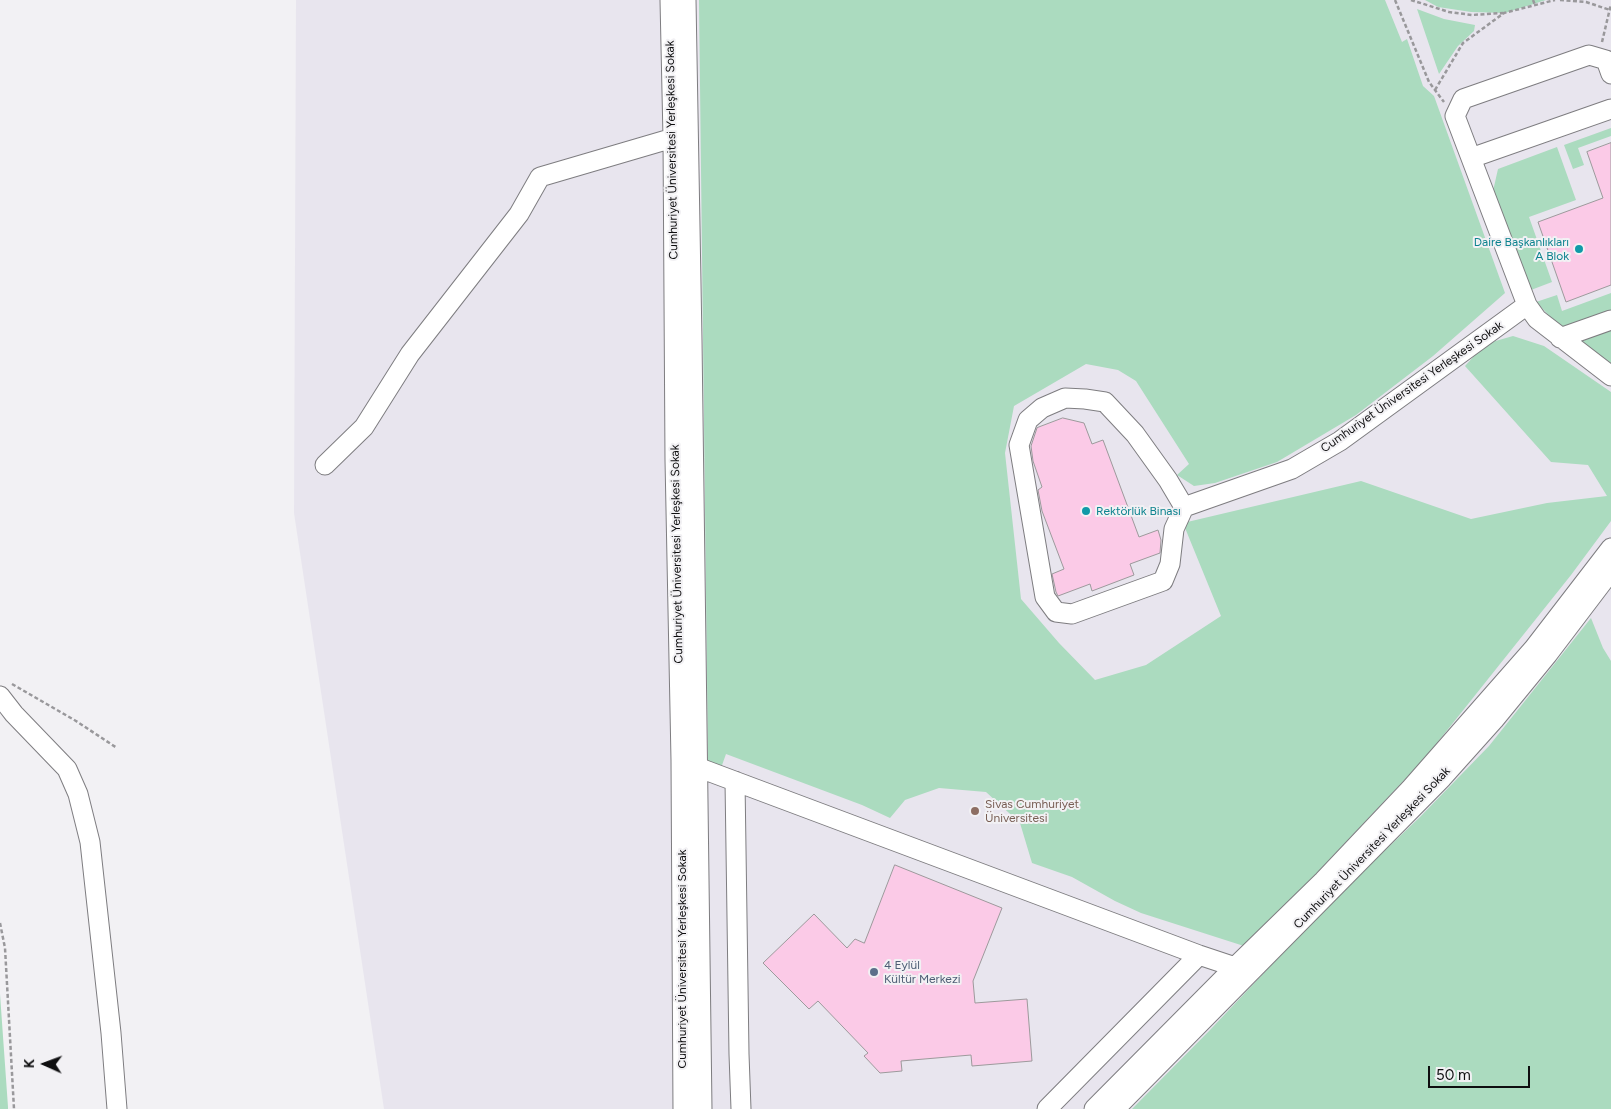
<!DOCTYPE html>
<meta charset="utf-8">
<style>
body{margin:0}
#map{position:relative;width:1611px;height:1109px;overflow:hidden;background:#f2f1f4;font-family:Figtree,sans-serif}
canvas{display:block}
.north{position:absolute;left:20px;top:1039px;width:50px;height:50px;-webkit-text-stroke:4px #f2f1f4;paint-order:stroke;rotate:272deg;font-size:14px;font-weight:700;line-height:20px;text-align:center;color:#0e0e0f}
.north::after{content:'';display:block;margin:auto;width:18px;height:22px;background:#0e0e0f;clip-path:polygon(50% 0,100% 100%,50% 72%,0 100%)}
.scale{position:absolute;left:1428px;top:1066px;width:102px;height:22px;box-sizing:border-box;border:2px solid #0e0e0f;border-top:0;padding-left:6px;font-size:15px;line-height:18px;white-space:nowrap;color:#0e0e0f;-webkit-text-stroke:4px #f2f1f4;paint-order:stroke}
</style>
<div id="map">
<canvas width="1611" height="1109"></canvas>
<div class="north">K</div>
<div class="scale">50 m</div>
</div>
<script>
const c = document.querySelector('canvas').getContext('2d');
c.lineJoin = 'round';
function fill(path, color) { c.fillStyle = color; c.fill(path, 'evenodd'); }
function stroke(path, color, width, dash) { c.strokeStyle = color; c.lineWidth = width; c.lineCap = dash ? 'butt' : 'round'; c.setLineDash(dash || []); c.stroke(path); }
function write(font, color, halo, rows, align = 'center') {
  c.font = font + ' Figtree,sans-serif'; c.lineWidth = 4; c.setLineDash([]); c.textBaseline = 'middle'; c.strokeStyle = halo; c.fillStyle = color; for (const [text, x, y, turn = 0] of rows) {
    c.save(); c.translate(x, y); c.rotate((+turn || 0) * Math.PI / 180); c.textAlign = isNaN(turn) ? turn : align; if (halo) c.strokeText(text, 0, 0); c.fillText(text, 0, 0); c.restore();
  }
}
const built = new Path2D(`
 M296,0h1315v1109h-1227l-90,-596z`);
const green = new Path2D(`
 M699,0h686l17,42 5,-3 16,47 11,10 71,197 -72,63 -77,59 -79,47 -62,21 -21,3 -17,-11 12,-11 -53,-83 -18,-11 -32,-6 -72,42 -9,47 16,146 38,44 36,37 51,-15 75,-49 -38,-93 178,-42 110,38 76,-16 60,-7 -19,-31 -37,-3 -86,-96 20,-22 28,-8 31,10 67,46v129l-40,54 -146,183 -178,189 -106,-34 -26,-12 -43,-24 -40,-14 -12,-40 -34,-31 -47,-4 -34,12 -15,18 -28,-13 -136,-51 -5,14 -13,-6z
 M1425,0h121l-41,13 -34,-1 -33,-5z
 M1417,9l27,10 31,6 -1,6 -16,15 -19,28z
 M1611,128v8l-33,12 6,17 -11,4 -9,-24z
 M1557,147l19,53 -47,17 23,65 -21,8 -38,-99 5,-22z
 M1611,293v20l-47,18 -28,-29 21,-7 5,16z
 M1611,326v41l-33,-24 1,-5z
 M1591,618l12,30 8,13v448h-479l78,-79 121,-128 89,-85 69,-71z
 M0,994l8,113v2h-8z`);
const building = new Path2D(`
 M1611,143v142l-45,17 -28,-80 65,-24 -16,-46z
 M1063,418l21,5 8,21 11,-4 36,97 19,-7 3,10 -1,13 -30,11 4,11 -42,16 -2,-7 -32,12 -2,-4 -4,-18 12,-5 -22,-58 -4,-21 4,-3 -9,-26 -2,-15 6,-18z
 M895,865l107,43 -29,73 2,22 52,-4 5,62 -60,5 -1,-11 -70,6 1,10 -22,2 -16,-17 4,-3 -50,-52 -9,8 -46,-46 51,-49 33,34 8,-9 9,4z`);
const path = new Path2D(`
 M1395,0l34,82 15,20
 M1411,0l38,12 23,3 31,-2
 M1533,0l2,5
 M1560,0l26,2 24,8
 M1602,42l9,-38
 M1435,90l28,-47 41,-30 51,-13
 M12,684l64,37 41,27
 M0,923l5,25 9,161`);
const minor = new Path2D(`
 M670,0l3,138 2,322 6,300 2,349
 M686,0l6,340 10,769
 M1611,74l-5,-14 -17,-5 -126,44 -8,17 72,189 10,14 74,57
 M1471,158l140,-49
 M1560,338l51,-18
 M325,465l39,-38 46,-73 109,-140 21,-37 133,-39
 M1184,507l-16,-27 -33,-46 -30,-32 -20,-3 -20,-1 -23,10 -14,12 -9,25 26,152 11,15 16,2 91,-33 7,-17 4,-35 10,-22 108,-38 48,-28 187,-136
 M0,696l14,18 53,55 11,25 12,48 21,191 6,76
 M697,767l502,188 36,12
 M735,781l4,273 2,55
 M1047,1109l152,-154
 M1094,1109l141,-142 88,-86 88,-93 123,-140 77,-100
 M1115,1109l327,-331 52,-58 54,-66 63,-83`);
const markers = [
 [1579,249,5,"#0f9aa8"],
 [1086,511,5,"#0f9aa8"],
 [975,811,5,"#8d6e63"],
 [874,972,5,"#5c6f8a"]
];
const streetNames = [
 ["Cumhuriyet Üniversitesi Yerleşkesi Sokak",672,150,-91],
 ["Cumhuriyet Üniversitesi Yerleşkesi Sokak",1412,387,-35],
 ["Cumhuriyet Üniversitesi Yerleşkesi Sokak",677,554,-91],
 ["Cumhuriyet Üniversitesi Yerleşkesi Sokak",1372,848,-46],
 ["Cumhuriyet Üniversitesi Yerleşkesi Sokak",682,959,-90]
];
const cultureNames = [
 ["Daire Başkanlıkları",1569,242],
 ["A Blok",1569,256],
 ["Rektörlük Binası",1096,511,"left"]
];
const educationNames = [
 ["Sivas Cumhuriyet",985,804],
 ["Üniversitesi",985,818]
];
const serviceNames = [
 ["4 Eylül",884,965],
 ["Kültür Merkezi",884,979]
];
fill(built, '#e8e5ee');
fill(green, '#abdbbf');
fill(building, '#fbcae7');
stroke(building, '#9d9a9c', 1);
stroke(minor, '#7e7d80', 21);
stroke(path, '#99989b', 2.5, [4, 2.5]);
stroke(minor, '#fff', 19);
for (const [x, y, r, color] of markers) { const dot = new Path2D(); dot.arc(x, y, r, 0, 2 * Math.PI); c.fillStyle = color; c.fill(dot); stroke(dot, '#f2f1f4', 2); }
write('12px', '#0e0e0f', '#f2f1f4', streetNames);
write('12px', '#0d838f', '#f2f1f4', cultureNames, 'right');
write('12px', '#785e54', '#f2f1f4', educationNames, 'left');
write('12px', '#4e5e75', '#f2f1f4', serviceNames, 'left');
</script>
